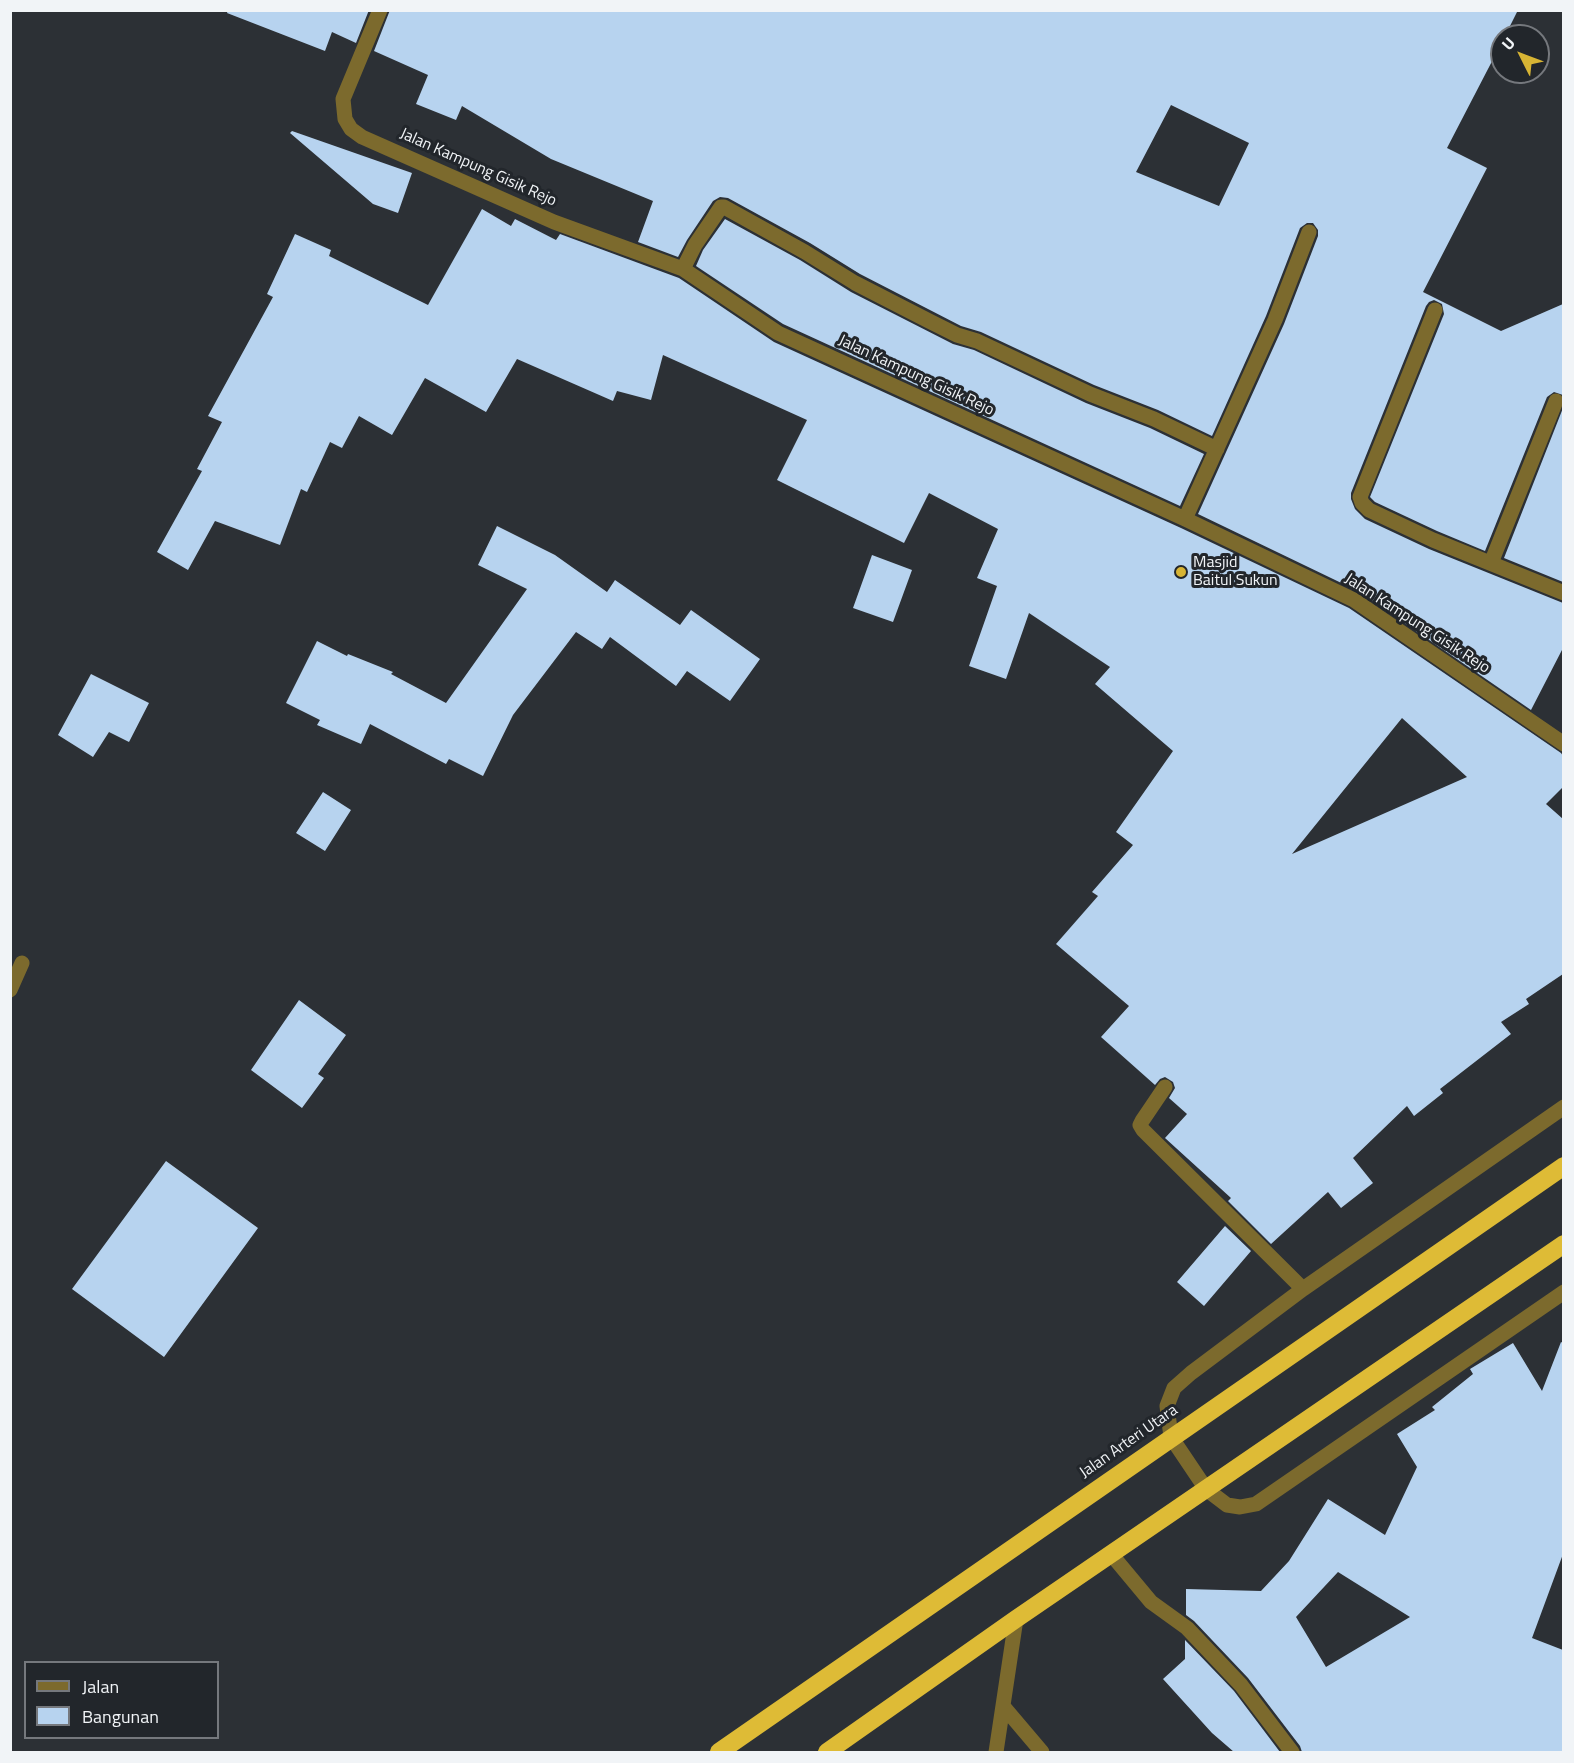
<!DOCTYPE html>
<style>
body{margin:0}
#map{position:relative;width:1574px;height:1763px;overflow:hidden;background:#2c3035;font-family:"Titillium Web",sans-serif}
canvas{display:block}
.frame{position:absolute;inset:0;border:12px solid #f1f4f7;pointer-events:none}
.legend{position:absolute;left:24px;top:1661px;width:195px;height:78px;box-sizing:border-box;background:#22262b;border:2px solid #75787d;margin:0;padding:8px 10px;list-style:none;font-size:18px;color:#f1f4f7}
.legend li{display:flex;align-items:center;gap:12px;height:30px}
.legend b{width:30px;border:2px solid #75787d}
.north{position:absolute;left:1490px;top:24px;width:60px;height:60px;box-sizing:border-box;background:#22262b;border:2px solid #75787d;border-radius:50%;rotate:312deg;font-size:16px;font-weight:700;line-height:24px;text-align:center;color:#f1f4f7}
.north::after{content:'';display:block;margin:auto;width:21px;height:27px;background:#d7b434;clip-path:polygon(50% 0,100% 100%,50% 72%,0 100%)}
</style>
<div id="map">
<canvas width="1574" height="1763"></canvas>
<div class="frame"></div>
<ul class="legend">
<li><b style="height:8px;background:#7c6a2d"></b>Jalan</li>
<li><b style="height:16px;background:#b7d3ef"></b>Bangunan</li>
</ul>
<div class="north">U</div>
</div>
<script>
const c = document.querySelector('canvas').getContext('2d');
c.lineJoin = 'round';
function fill(path, color) { c.fillStyle = color; c.fill(path, 'evenodd'); }
function stroke(path, color, width, dash) { c.strokeStyle = color; c.lineWidth = width; c.lineCap = dash ? 'butt' : 'round'; c.setLineDash(dash || []); c.stroke(path); }
function write(font, color, halo, rows, align = 'center') {
  c.font = font + ' "Titillium Web",sans-serif'; c.lineWidth = 6; c.setLineDash([]); c.textBaseline = 'middle'; c.strokeStyle = halo; c.fillStyle = color; for (const [text, x, y, turn = 0] of rows) {
    c.save(); c.translate(x, y); c.rotate((+turn || 0) * Math.PI / 180); c.textAlign = isNaN(turn) ? turn : align; if (halo) c.strokeText(text, 0, 0); c.fillText(text, 0, 0); c.restore();
  }
}
const building = new Path2D(`
 M228,10h141l-13,33 -24,-11 -7,19 -98,-38z
 M390,10h1128l-13,26h-3v6l-55,106 40,20 -64,124 78,39 62,-27v91l-9,-3 -7,5 -62,154 -48,-20 -62,-29 -5,-5 74,-183 -2,-10 -8,-4 -5,2 -3,4 -75,187v6l4,10 10,10 64,30 134,54v45l-32,62 -173,-119 -160,-77 86,-190 34,-88v-6l-5,-7h-6l-7,5 -34,88 -54,120 -54,-26 -64,-25 -113,-53 -20,-6 -101,-52 -50,-31 -82,-45 -8,-1 -7,4 -26,39 -9,17 -40,-15 15,-41 -102,-42 -89,-53 -6,14 -40,-16 12,-29 -54,-24zM1171,105l78,38 -30,63 -83,-34z
 M292,131l120,42 -14,40 -25,-9 -83,-71z
 M482,209l29,17 4,-7 41,21 4,-6 119,44 95,64 407,186 168,80 212,145 2,3v31l-17,17 17,15v155l-37,25 3,5 -28,18 10,12 -71,55 3,4 -29,23 -7,-10 -54,52 20,25 -32,25 -13,-16 -57,52 -43,-43 3,-3 -66,-60 22,-24 -18,-16 6,-10 -2,-6 -8,-5 -5,2 -5,6 -54,-48 28,-31 -73,-62 42,-48 -6,-4 41,-47 -17,-13 57,-81 -78,-67 15,-17 -81,-54 -23,66 -37,-13 28,-80 -20,-8 21,-49 -69,-36 -25,50 -127,-63 30,-60 -144,-65 -12,45 -34,-9 -4,10 -96,-42 -31,53 -61,-34 -33,57 -33,-19 -17,32 -12,-6 -23,50 -6,-3 -21,56 -65,-24 -27,49 -31,-18 45,-81 -5,-2 25,-47 -14,-6 65,-119 -6,-3 28,-60 36,16 -2,6 99,49zM1402,718l65,59 -175,77z
 M725,219l75,41 51,32 102,52 21,6 112,53 64,25 54,26 -24,52 -397,-182 -87,-58 7,-16z
 M1563,408v174l-59,-24z
 M497,526l58,29 52,37 8,-12 65,45 11,-15 69,49 -30,42 -43,-30 -11,15 -66,-49 -8,12 -26,-17 -63,83 -30,61 -34,-17 -3,5 -76,-40 -9,20 -44,-19 3,-5 -34,-17 31,-62 30,15 1,-2 45,18 -2,2 55,29 81,-114 -49,-24z
 M872,555l40,15 -19,52 -40,-14z
 M91,674l58,29 -20,39 -20,-10 -16,25 -35,-22z
 M323,792l28,18 -26,41 -29,-18z
 M299,1000l47,35 -28,39 6,4 -22,30 -51,-38z
 M166,1161l92,67 -94,129 -92,-68z
 M1225,1226l26,25 -47,55 -27,-24z
 M1561,1342l2,1v211l-31,84 31,12v102h-261l-2,-6 -52,-68 -54,-57 -8,-6v-26l75,2 28,-30 39,-62 57,36 32,-68 -20,-33 38,-24 -3,-3 41,-33 -3,-5 43,-26 29,48zM1338,1572l72,45 -84,50 -30,-50z
 M1185,1640l49,51 46,61h-46l-22,-19 -49,-54 22,-20z`);
const minor = new Path2D(`
 M380,10l-37,89 2,20 6,10 11,8 192,85 129,47 95,64 407,186 169,81 210,144
 M683,269l12,-24 26,-38h3l81,45 50,31 74,38 28,14 20,6 113,53 64,25 63,30
 M1435,310l-75,187 2,6 7,7 64,30 131,53
 M1185,519l90,-199 34,-88
 M1491,563l65,-162
 M10,990l12,-27
 M1165,1087l-23,34 -2,4 3,5 160,159
 M1564,1107l-261,182 -112,84 -17,15 -7,18 4,31 35,52 21,16 13,2 16,-3 308,-212
 M1111,1554l40,48 36,26 54,57 51,67
 M1003,1706l39,46
 M996,1752l20,-133`);
const highway = new Path2D(`
 M719,1752l845,-586
 M827,1752l189,-133 548,-375`);
const markers = [
 [1181,572,6,"#d7b434"]
];
const streetNames = [
 ["Jalan Kampung Gisik Rejo",478,168,24],
 ["Jalan Kampung Gisik Rejo",916,376,25],
 ["Jalan Kampung Gisik Rejo",1417,624,33],
 ["Jalan Arteri Utara",1129,1442,-35]
];
const poiNames = [
 ["Masjid",1193,563],
 ["Baitul Sukun",1193,581]
];
fill(building, '#b7d3ef');
stroke(minor, '#7c6a2d', 15);
stroke(highway, '#debb36', 18);
for (const [x, y, r, color] of markers) { const dot = new Path2D(); dot.arc(x, y, r, 0, 2 * Math.PI); c.fillStyle = color; c.fill(dot); stroke(dot, '#22262b', 2); }
write('16px', '#f1f4f7', '#22262b', streetNames);
write('16px', '#f1f4f7', '#22262b', poiNames, 'left');
</script>
